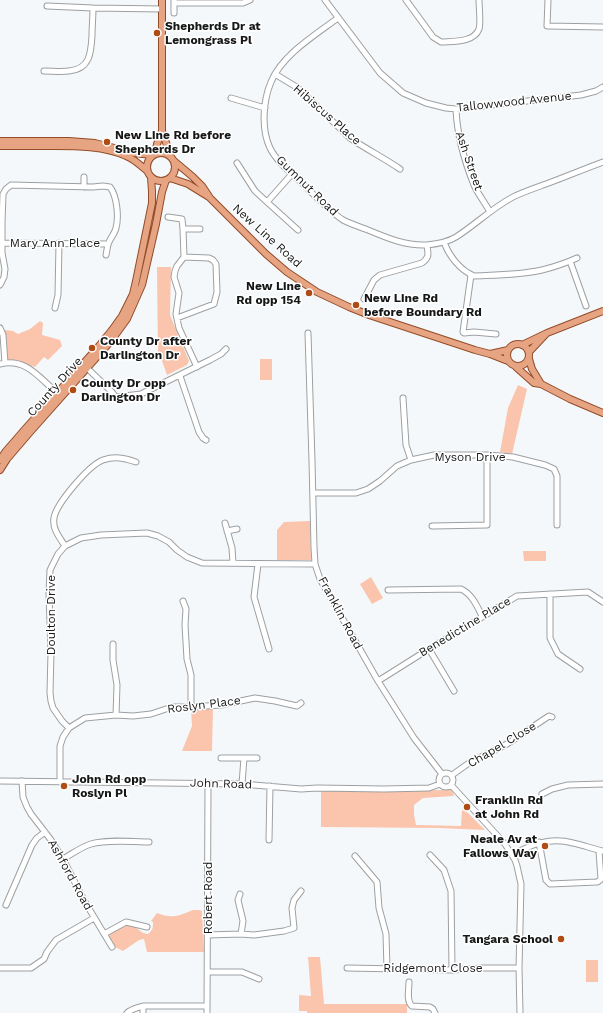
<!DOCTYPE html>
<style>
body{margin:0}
canvas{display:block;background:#f5f8fa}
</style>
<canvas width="603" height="1013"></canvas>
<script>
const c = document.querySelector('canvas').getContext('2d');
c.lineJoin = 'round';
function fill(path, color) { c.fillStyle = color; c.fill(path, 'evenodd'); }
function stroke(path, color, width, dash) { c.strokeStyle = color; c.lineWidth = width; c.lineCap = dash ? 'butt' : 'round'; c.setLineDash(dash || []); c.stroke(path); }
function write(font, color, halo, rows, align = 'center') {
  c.font = font + ' "Work Sans",sans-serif'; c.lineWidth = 3; c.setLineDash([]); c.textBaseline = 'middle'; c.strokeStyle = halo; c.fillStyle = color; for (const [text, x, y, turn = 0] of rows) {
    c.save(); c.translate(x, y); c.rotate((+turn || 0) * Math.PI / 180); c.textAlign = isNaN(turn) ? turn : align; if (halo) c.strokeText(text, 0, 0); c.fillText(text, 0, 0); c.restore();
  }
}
const green = new Path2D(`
 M157,267h14l-1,48 19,46 -2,4 -20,10 -6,-17h-3z
 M40,321l3,2 -1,12 11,3 7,2 2,6 -14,14 -4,-3 -9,10 -27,-8 -3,-29 8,1 5,3 12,-5z
 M260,359h12v21h-12z
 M518,385l9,4 -15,65 -12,-2 8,-44z
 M310,521l1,39h-34v-30l7,-8z
 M523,551h23v10h-22z
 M371,577l12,21 -11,6 -12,-20z
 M213,708l-1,43h-30l10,-25 -1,-17z
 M452,790l2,6 -31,2 -9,7v10l2,10 45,1 1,-16 6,3 17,17 -46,-2 -118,-1v-36z
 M193,910h6l3,1 2,41h-57l-3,-13 -5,1 -16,11 -8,-4 -6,-10 1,-4 16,-9 9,3 8,6 5,1c5,-4 5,-6 5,-12l-2,-1 6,-8c15,6 22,3 36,-3z
 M308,957h12l4,47h83v9h-116h16v-2h-8v-16l12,1z
 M586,960h12v22h-12z`);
const minor = new Path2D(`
 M325,0l55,73 23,20 23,10 20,5 10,1 125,-14 15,-4 7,-4
 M406,0l27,37 8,5c11,-1 33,1 38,-13 2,-5 0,-22 0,-29
 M548,0l-1,26 56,1
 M174,3h69l7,-3
 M47,6l46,2 69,1
 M174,13v-13
 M338,18c-23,17 -56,37 -67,64 -8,19 -10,47 -1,66 7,14 21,25 32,35 13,13 26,27 41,37 8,4 17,7 25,10 19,8 38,16 59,15 9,-1 21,-3 29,-8 19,-12 36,-29 57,-40 10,-5 22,-9 33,-13 19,-7 38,-15 57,-22
 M44,71c8,0 17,1 25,0 21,-2 22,-18 23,-35 0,-9 1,-19 1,-28
 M275,74l23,14 52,50c16,11 34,20 50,31
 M231,98l34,10
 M456,109c1,26 8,51 18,76 4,9 11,18 16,27
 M237,163l18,28 12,11 25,-28
 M84,187v-10
 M267,202l31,28
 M168,217l14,2 1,10
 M444,242c5,14 16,28 30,34 22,-1 46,-1 68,-6 12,-3 24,-7 35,-12
 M2,243l106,1
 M184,257l-7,9 -2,5 -1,6 5,16 -3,21 3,14 18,39
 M184,257l-1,-28h17
 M570,261l16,45
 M471,275l-8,57 1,1 10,-1 22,2
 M0,285l4,-8 1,-8 -3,-16v-30l1,-29 3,-5 5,-4 82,2 10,-1 7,1c7,9 9,30 6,41 -1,5 -5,9 -7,14 -2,4 -2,9 -3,13
 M364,299l10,-19 6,-5 42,-12c8,-6 6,-9 5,-18
 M55,308l3,-13 1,-52
 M177,318l37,-14 3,-12 -1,-28 -3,-4 -4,-2 -25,-1
 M0,328l3,7 2,28
 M308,333l4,128 2,86 1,17 5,15 58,102 36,57 28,36
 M0,364c28,-7 41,17 60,31
 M87,368l24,23 5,6 25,-3 69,-34 11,-6 5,-5
 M180,376l19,56 4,6 3,2
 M403,398l3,47 5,15
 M313,493h43l12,-4 12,-8 17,-15 14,-6 23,-5h53l26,2 32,8 9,4 3,7v49
 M225,523l7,25 1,15
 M432,526l55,-1v-70
 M227,531l10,-2
 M65,546c-5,-8 -13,-17 -11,-28 2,-14 35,-53 49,-58 12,-4 21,-2 33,2
 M258,564l-4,33 15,52
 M388,590l73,-1c11,5 16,17 21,27
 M550,594v44l8,16 22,15
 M183,601l3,8 -1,16 2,34 4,16v32
 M113,644v16l4,25 -1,30
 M429,649l25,42
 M378,681l51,-32 88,-53 71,-4 15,10
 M69,728l-7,-7 -9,-13 -2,-7 -1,-8 1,-41 -2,-58 1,-24 8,-16 7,-8 16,-8 20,-3 46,-2 11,3 11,6 8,8 10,7 15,6 113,1
 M221,758h36
 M439 780a7 7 0 1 1 14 0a7 7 0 1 1-14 0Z
 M452,775l17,-12 38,-19 42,-28 3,1
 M0,781l242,3 59,5 16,-1 67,1 45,-1 11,-4
 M22,781l1,16 4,10 4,7 20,26 12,19 22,43 27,45
 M60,782v-36l3,-9 6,-9 16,-10 31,-3 17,1 18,-2 21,-7h19l30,-2 34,-7 20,3 22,5 4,-3
 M242,784l2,-26
 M451,785l54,59 10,16 2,6 4,18 -2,84 1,45
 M542,794l10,-5 16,-4 35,-1
 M269,840l1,-54
 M539,842l7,38 4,4 47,-2 2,-1 2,-2 -2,-28
 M430,855l14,15 7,21 1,79
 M512,855c20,-11 38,-18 61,-12 10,2 20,6 30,8
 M355,856l22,26 2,26 7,26 1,35
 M63,859c9,-5 18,-12 28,-15 16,-5 41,-2 58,-2
 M240,894l-2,6 5,21 -2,13
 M6,905l26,-60 5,-7 8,-6
 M104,934l22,-12 21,5
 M207,935l34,-1 13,1 30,-4 10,-3 -2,-20 2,-8 7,-9
 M0,968h31l13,-9 3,-7 9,-12 38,-22
 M347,968l105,2 31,-2h36
 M208,972h34l17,7
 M409,982c0,8 -3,19 3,24l18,1 3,2 2,4
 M143,1006v7
 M127,1013c4,-4 10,-5 16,-7h64
 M207,1013l1,-230`);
const major = new Path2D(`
 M162,131l9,26
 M0,141h69l26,2 39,10 18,2
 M0,146c18,0 35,0 53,0 23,0 52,0 73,10 8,3 14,9 20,14
 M147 167a14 14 0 1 1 28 0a14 14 0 1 1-28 0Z
 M155,154l2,-10 5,-13v-131
 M174,161l19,16 9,9 8,12 56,56 21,18 30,20 32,15 20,8 106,35 15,4 18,7
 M170,178l18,6 21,13
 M507 355a11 11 0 1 1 22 0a11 11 0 1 1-22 0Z
 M522,345l25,-12 56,-22
 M529,352l16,-17
 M490,354l18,-4
 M529,359l3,10 9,15
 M516,367l18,16 7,1 29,15 33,14
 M0,460l6,-9 20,-23 73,-82 13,-16 10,-14 11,-22 3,-13 16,-78v-12l-1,-13
 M0,470l7,-11 24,-28 80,-90 16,-22 15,-34 14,-61 6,-32 4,-12`);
const markers = [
 [157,33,4,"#af4c14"],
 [107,142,4,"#af4c14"],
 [309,293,4,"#af4c14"],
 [356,305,4,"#af4c14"],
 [92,348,4,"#af4c14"],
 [73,390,4,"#af4c14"],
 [64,786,4,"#af4c14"],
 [467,807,4,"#af4c14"],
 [545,846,4,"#af4c14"],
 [561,939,4,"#af4c14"]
];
const poiNames = [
 ["Shepherds Dr at",165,26],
 ["Lemongrass Pl",165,40],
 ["New Line Rd before",115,135],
 ["Shepherds Dr",115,149],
 ["New Line",301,286,"right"],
 ["Rd opp 154",301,300,"right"],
 ["New Line Rd",364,298],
 ["before Boundary Rd",364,312],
 ["County Dr after",100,341],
 ["Darlington Dr",100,355],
 ["County Dr opp",81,383],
 ["Darlington Dr",81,397],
 ["John Rd opp",72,779],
 ["Roslyn Pl",72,793],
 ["Franklin Rd",475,800],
 ["at John Rd",475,814],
 ["Neale Av at",537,839,"right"],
 ["Fallows Way",537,853,"right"],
 ["Tangara School",553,939,"right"]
];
const streetNames = [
 ["Tallowwood Avenue",514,102,-6],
 ["Hibiscus Place",327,115,41],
 ["Ash Street",469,161,71],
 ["Gumnut Road",307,186,44],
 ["New Line Road",267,236,42],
 ["Mary Ann Place",55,243],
 ["County Drive",55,387,-48],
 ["Myson Drive",470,457],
 ["Franklin Road",340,613,62],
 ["Doulton Drive",51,615,-90],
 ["Benedictine Place",465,627,-31],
 ["Roslyn Place",204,705,-7],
 ["Chapel Close",502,745,-31],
 ["John Road",221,784,2],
 ["Ashford Road",70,875,61],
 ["Robert Road",208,898,-90],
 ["Ridgemont Close",433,968]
];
fill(green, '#fbc4ac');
stroke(minor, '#9da0a2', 7);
stroke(major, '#934c28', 8);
stroke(minor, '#fff', 5);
stroke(major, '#e6a483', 6);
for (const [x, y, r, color] of markers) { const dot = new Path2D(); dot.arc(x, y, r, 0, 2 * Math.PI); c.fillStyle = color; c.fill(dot); stroke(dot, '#fff', 1.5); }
write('bold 12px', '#161717', '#fff', poiNames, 'left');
write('12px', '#161717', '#fff', streetNames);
</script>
